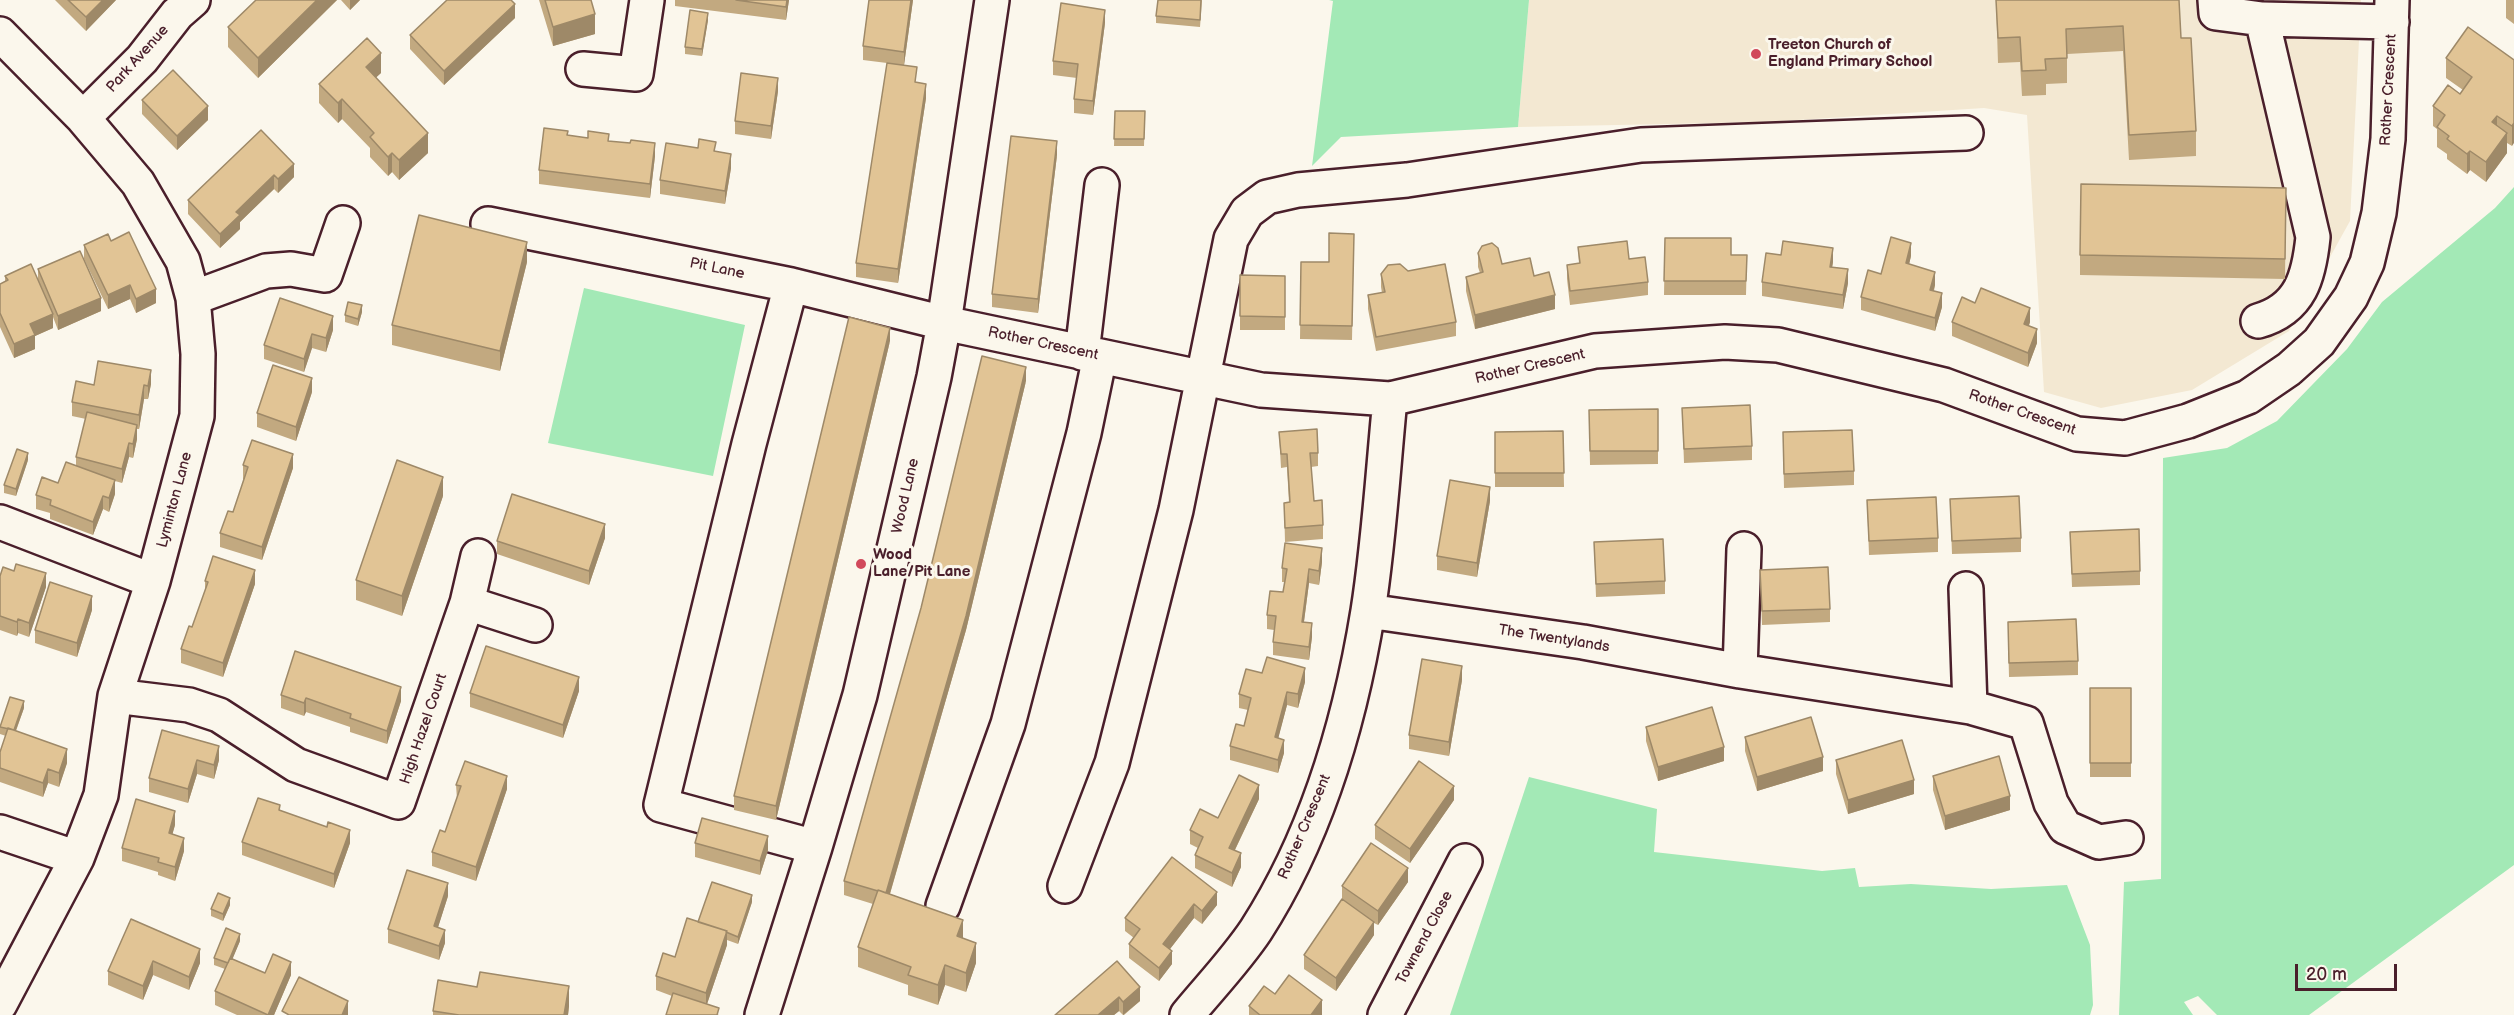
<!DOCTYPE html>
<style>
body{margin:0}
#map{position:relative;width:2514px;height:1015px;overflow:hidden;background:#fbf7ec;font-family:"Balsamiq Sans",sans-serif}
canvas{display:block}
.scale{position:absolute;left:2295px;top:964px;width:102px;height:27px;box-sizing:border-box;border:3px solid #4a1f2b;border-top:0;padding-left:8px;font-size:18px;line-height:21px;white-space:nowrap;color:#4a1f2b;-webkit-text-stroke:4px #fbf7ec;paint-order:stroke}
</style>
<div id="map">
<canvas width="2514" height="1015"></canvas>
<div class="scale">20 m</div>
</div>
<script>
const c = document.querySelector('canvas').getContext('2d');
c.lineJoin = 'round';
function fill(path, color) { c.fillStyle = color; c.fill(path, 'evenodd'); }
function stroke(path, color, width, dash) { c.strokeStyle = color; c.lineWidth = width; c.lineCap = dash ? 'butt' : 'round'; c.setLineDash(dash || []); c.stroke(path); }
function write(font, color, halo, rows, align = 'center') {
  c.font = font + ' "Balsamiq Sans",sans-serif'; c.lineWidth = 6; c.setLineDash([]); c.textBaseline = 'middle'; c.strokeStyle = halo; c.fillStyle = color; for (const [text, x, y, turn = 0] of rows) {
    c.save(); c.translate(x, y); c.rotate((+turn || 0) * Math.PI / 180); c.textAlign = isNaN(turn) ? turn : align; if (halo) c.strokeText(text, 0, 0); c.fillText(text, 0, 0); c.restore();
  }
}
const built = new Path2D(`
 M1529,0h832l-11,221 -61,110 -97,59 -91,18 -57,-16 -17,-277 -43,-7 -218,14 -248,5z`);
const green = new Path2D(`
 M1329,0h200l-11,127 -177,10 -29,29 21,-165z
 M2514,187v678l-205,150h-92l-19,-19 -14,6 9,13h-74l5,-133 37,-3 2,-421 64,-10 50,-27 70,-72 35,-47 113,-94z
 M584,288l161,37 -32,151 -165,-33z
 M1529,777l128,32 -3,43 168,19 33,-3 4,19 52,-3 80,5 76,-4 23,60 3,60 -3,10h-640z`);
const minor = new Path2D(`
 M2215,0l1,13 46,6
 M0,34l83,84 55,65 45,78 10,37 5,56 -1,62 -44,165 -38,115 -14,99 -24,63 -77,146
 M583,69l53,5 11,-74
 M83,118l59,-59 35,-45 16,-14
 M488,224l303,61 153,38 317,67 129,9 205,-48 130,-9 53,3 166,40 133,49 48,4 63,-17 60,-24 41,-28 30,-27 32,-45 16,-34 12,-50 9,-74 4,-139
 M791,285l-42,159 -88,361 154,42
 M193,298l73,-27 25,-2 34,6 18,-52
 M2258,321c43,-12 51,-45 55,-84l-51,-218 130,3
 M1082,353l20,-168
 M0,522l153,59
 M1966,589l4,118
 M467,603l11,-47
 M1368,611l215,31 157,29 230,36 56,16 25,80 14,24 34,15 27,-4
 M1740,671l4,-122
 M115,696l74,9 30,10 77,50 102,37 69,-199 68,22
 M0,832l77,26
 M1065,886l47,-123 64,-253 55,-271 16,-27 20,-15 31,-7 109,-10 234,-35 325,-12
 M943,906l65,-182 76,-291 16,-77
 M762,1015l53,-168 45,-152 74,-318 10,-54 48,-323
 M1187,1015c23,-28 49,-55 69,-85 61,-95 94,-208 112,-319 11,-69 15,-141 22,-212
 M1385,1015l80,-154`);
const wall = new Path2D(`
 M55,0h61l-30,31z
 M256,0h81l-79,78 -30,-31v-20z
 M341,0h19l-10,10z
 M539,0h52l4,34 -42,12z
 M675,0h114l-3,20 -111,-14z
 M869,0h44l-9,65 22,33 -28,185 -42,-6v-14l31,-200 -24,-3v-14z
 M1202,0l-2,27 -44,-4v-7z
 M1996,0l185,38 15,93v25l-67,4 -6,-109 -56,3v29l-21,1v11l-24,1 -2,-34 -22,1z
 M2506,0h8v24l-8,-6z
 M515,18l-71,67 -34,-36v-14z
 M708,20l-6,36 -17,-2v-7z
 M1105,23l-12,92 -19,-2v-14l3,-21 -24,-3v-14z
 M2446,58l68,2 -2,86 -5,-3v10l-21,29 -16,-12 -3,4 -20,-15v-5l-10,-7v-18l-4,-3v-20l27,-12 3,-4 -17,-12z
 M381,73l-5,4 52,76 -29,27 -7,-8 -4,4 -18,-19v-9l-28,-29 -4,4 -19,-20v-19z
 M778,91l-7,48 -36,-5v-13z
 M142,100l66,20 -31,30 -35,-36z
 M1115,111h30l-1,35h-30z
 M261,130l33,47 -16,16 -4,-4 -34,33v7l-20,19 -32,-34v-14z
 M568,136l41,5 46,15 -5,42 -111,-14v-14z
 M698,148l18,4 15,16 -6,36 -65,-10v-14z
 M1057,155l-19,158 -46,-6v-13z
 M2286,188l-1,91 -205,-4v-20z
 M1354,234l-2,106 -52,-1 1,-77h28z
 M1665,238l66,17h16l-1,40h-82z
 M84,245l72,58 -20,10 -6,-14 -22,10 -24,-50z
 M1578,247l51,12 19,23v13l-78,10 -3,-26v-14l12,-1z
 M1478,253l24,11 32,12 21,33 -80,20 -9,-38v-14l14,-4 -2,-6z
 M1911,256l-2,8 26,21 -1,6 8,16 -7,24 -74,-21v-13l20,-23z
 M527,262l-27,109 -108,-26v-20z
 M1833,262l-1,5 16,16 -5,26 -81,-13v-14z
 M38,269l63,42 -43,19 -5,-13v11l-18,8v13l-21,9 -14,-31v-43l5,-3v-5l33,4z
 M1408,271l48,51v14l-80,15 -8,-42v-14l14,-2 -1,-6v-13z
 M1240,275l45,1v54h-45z
 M1975,303l55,19 -1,4 8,17 -9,24 -76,-31v-14z
 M362,312l-4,14 -13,-4v-7z
 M333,330l-7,22 -14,-4 -8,24 -40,-13v-14z
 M890,341l-114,479 -42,-10v-14z
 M1026,381l-60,249 -76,264 73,44 13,25 -10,29 -21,-7 -7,20 -30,-10v-10l-50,-18v-20l15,-43 -29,-9v-14z
 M151,384l-3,15h-4l-5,30h-2v10l-4,19 -4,-1 -7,26 -7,-2v13l-6,18 -6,-3 -10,26 -43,-16v-6l-14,-4v-14l22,-12 18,-18v-8l10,-38 -14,-3v-14l22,-17z
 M312,392l-16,49 -39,-14v-14z
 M1682,408l70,38v14l-68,3z
 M1658,409v55l-68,1 -1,-55z
 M1563,431l1,56h-69v-55z
 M1279,432l39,21v13l-7,1 3,34 9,24v14l-38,3 -1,-39h5l-2,-36 -6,1z
 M1783,446l71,25v14l-70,3z
 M28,460l-12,36 -12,-3v-8z
 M243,465l50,3 -31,92 -42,-13v-14l13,-21 11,-33h-1z
 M443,496l-41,120 -46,-16v-20z
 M1950,499l71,39v14l-69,2z
 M1867,500l71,38v14l-69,3z
 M1490,501l-13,76 -40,-7v-14z
 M2070,532l70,39v14l-68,2z
 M605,538l-16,47 -92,-31v-13z
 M1594,542l71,39v13l-69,3z
 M1322,562l-3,23 -10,-2 -5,39 8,15 -3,23 -36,-5v-13l1,-12 -7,-1v-14l16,-23 2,-10h-3v-14z
 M1760,570l70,39v13l-68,3z
 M0,576l46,11 -17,50 -11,-4 -1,3 -17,-6z
 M205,581l50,3 -32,93 -42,-14v-14l11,-22 13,-36z
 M92,610l-15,47 -42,-14v-13z
 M2008,636l70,25v14l-69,2z
 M1262,673l43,9 -7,26 -11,-3 -9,33 6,15 -6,20 -48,-13v-14l14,-20 4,-16 -9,-2v-14z
 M1462,680l-13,76 -40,-7v-14z
 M2090,688h41v89h-41z
 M579,691l-16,47 -93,-31v-14z
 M281,695l120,6 -14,43 -37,-12v-5l-44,-15 -2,4 -23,-8z
 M24,708l-8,23 51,32 -8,24 -11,-4 -5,14 -43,-15v-30l6,-16 -6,-2v-7z
 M1646,727l78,34 -66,20 -12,-40z
 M162,730l57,30 -5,19 -17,-5 -9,29 -39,-11v-14z
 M1745,737l78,34 -66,20 -12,-40z
 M1836,760l78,34 -66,20 -12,-40z
 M1933,776l77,34 -65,20 -12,-40z
 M456,785l51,4 -31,92 -44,-15v-14l13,-20 12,-33z
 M1259,799l-24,51 6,17 -9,20 -37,-19v-13l3,-7 -8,-4v-14z
 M1454,800l-44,63 -35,-24v-14z
 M280,810l70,33 -16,45 -92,-33v-13z
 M175,825l-3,9 12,17 -9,30 -17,-6v-3l-36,-11v-13z
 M695,843l73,7 -8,25 -65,-18z
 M1172,857l45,48 -15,19 -8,-6 -24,31 2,15 -13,17 -30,-23v-14l5,-6 -9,-7v-13z
 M1408,882l-30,43 -4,-2v12l-38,56 -32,-22v-14l38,-55v-14z
 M448,896l-10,31 7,16 -6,17 -51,-17v-14z
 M752,902l-14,42 -11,-4v5l-20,59 12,11 -47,-19 -16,-6v-14l19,-19z
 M230,905l-7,16 -12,-5v-7z
 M131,919l69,44 -11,27 -36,-15 -10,25 -35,-15v-14z
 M240,941l-8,18 33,14 26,2 -17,40h-37l-22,-10v-14l10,-22 -11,-4v-7z
 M1117,961l23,40 -16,14h-1l-4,-4 -5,4h-59z
 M477,987l92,19 -1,9h-135v-4z
 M1249,1006l73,8v1h-73z`);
const shadedWall = new Path2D(`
 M103,0h13l-30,31v-14z
 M317,0h20l-79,78v-20z
 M350,0h10l-10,10z
 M787,0h2l-3,20v-13z
 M911,0h2l-9,65v-13z
 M515,4v14l-71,67v-14z
 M1105,10v13l-12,92v-14z
 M708,13v7l-6,36v-7z
 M595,14v20l-42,12v-19z
 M381,53v20l-15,14v-20z
 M778,78v13l-7,48v-13z
 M926,84v14l-28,185v-14z
 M342,99v20l-4,4v-20z
 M208,106v14l-31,30v-14z
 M2497,116v19l-5,-13z
 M2514,123v20l-2,3v-20z
 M428,133v20l-29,27v-20z
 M2507,133v20l-21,29v-20z
 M1057,141v14l-19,158v-14z
 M655,143v13l-5,42v-14z
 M2470,151v19l-3,4v-20z
 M392,153v19l-4,4v-19z
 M731,154v14l-6,36v-13z
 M294,164v13l-16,16v-14z
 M274,175v14l-34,33v7l-20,19v-14l16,-22z
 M527,242v20l-27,109v-20z
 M1911,243v13l-5,21v-14z
 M1833,248v14l-3,18v-13z
 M1848,269v14l-5,26v-14z
 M1935,272v13l-5,18v-13z
 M130,285v14l-22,10v-14z
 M156,289v14l-20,10v-14z
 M1942,293v14l-7,24v-13z
 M1555,295v14l-80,20v-14z
 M101,298v13l-43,19v-14z
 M362,305v7l-4,14v-7z
 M2030,308v14l-6,15v-13z
 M53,314v14l-18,8v13l-21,9v-14l16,-20z
 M333,316v14l-7,22v-14z
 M890,328v13l-114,479v-14z
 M2037,329v14l-9,24v-14z
 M312,334v14l-8,24v-13z
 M1026,367v14l-60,249 -80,277v-13z
 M151,370v14l-3,15v-13z
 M312,378v14l-16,49v-14z
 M144,385v14l-5,30v-14z
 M137,425v14l-4,19v-14z
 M129,443v14l-7,26v-14z
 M28,453v7l-12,36v-7z
 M293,454v14l-31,92v-13z
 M443,477v19l-41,120v-20z
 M115,480v14l-6,18v-14z
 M1490,487v14l-13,76v-14z
 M103,496v13l-10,26v-13z
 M605,524v14l-16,47v-14z
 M1322,548v14l-3,23v-14z
 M1309,569v14l-7,53v-14z
 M255,570v14l-32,93v-14z
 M46,573v14l-17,50v-14z
 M92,596v14l-15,47v-14z
 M18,619v14l-1,3v-14z
 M1312,623v14l-3,23v-13z
 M1462,666v14l-13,76v-14z
 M1305,668v14l-7,26v-14z
 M579,677v14l-16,47v-13z
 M401,687v14l-14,43v-13z
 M1287,692v13l-12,46v-14z
 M306,698v14l-2,4v-13z
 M24,701v7l-11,30v-7z
 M1284,740v13l-6,20v-13z
 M219,746v14l-5,19v-14z
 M1724,747v14l-66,20v-14z
 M67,749v14l-8,24v-14z
 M1823,757v14l-66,20v-14z
 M197,760v14l-9,29v-14z
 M48,769v14l-5,14v-14z
 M507,776v13l-31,92v-14z
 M1914,780v14l-66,20v-14z
 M1259,785v14l-30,63v-14z
 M1454,786v14l-44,63v-14z
 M2010,796v14l-65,20v-14z
 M175,811v14l-6,22v-14z
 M350,830v13l-16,45v-14z
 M768,836v14l-8,25v-14z
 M184,838v13l-9,30v-14z
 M1241,853v14l-9,20v-14z
 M1408,868v14l-30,43v-14z
 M448,883v13l-14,44v-14z
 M1217,892v13l-15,19v-13z
 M752,895v7l-14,42v-7z
 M230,898v7l-7,16v-7z
 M1194,904v14l-31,40v-14z
 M963,920v20l-6,-4z
 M1374,922v13l-38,56v-13z
 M445,930v13l-6,17v-14z
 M727,931v14l-21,62v-14z
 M240,934v7l-12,29v-7z
 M976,943v20l-10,29v-19z
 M200,949v14l-11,27v-13z
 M1172,951v13l-13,17v-13z
 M153,961v14l-10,25v-14z
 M291,962v13l-17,40h-6z
 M945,965v20l-7,20v-20z
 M569,986v20l-1,9h-4z
 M1140,987v14l-17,14v-13z
 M1119,997v14l-5,4h-16z
 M1322,1000v15h-11z
 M348,1001v14h-6z`);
const building = new Path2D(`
 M68,0h35l-17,17z
 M256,0h61l-59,58 -30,-31z
 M447,0h64l4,4 -71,67 -34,-36z
 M545,0h46l4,14 -42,13z
 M736,0h51l-1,7z
 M869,0h42l-7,52 -41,-6z
 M1158,0h43l-1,20 -44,-4z
 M1996,0h183l2,38h10l5,93 -67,4 -6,-109 -57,3 1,29 -22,1 1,11 -24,1 -2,-34 -22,1z
 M1061,3l44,7 -12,91 -19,-2 4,-35 -25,-3z
 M690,10l18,3 -6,36 -17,-2z
 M2468,27l46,33v63l-2,3 -15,-10 -5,6 15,11 -21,29 -16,-11 -3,3 -20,-15 2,-3 -12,-9 8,-12 -12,-9 15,-21 12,9 12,-17 -26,-19z
 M367,38l14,15 -15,14 62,66 -29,27 -7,-7 -4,4 -18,-20 4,-4 -32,-34 -4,4 -19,-19z
 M887,63l30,4 -2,15 11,2 -28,185 -42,-6z
 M173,70l35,36 -31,30 -35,-36z
 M741,73l37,5 -7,48 -36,-5z
 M1115,111h30l-1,28h-30z
 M544,128l24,3 -1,4 21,3v-7l21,3 -1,7 22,2 1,-3 24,3 -5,41 -111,-14z
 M261,130l33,34 -16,15 -4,-4 -38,37 4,3 -20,19 -32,-34z
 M1011,136l46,5 -19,158 -46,-5z
 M699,139l17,3 -2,9 17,3 -6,37 -65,-11 6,-37 32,5z
 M2081,184l205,4 -1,71 -205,-4z
 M419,215l108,27 -27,109 -108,-26z
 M129,232l27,57 -20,10 -6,-14 -22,10 -24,-50 24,-11 3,7z
 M1329,233l25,1 -2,92 -52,-1 1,-63h28z
 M1891,237l20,6 -5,20 29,9 -5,18 12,3 -7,25 -74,-21 7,-27 13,4z
 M1665,238h66v17h16l-1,26h-82z
 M1627,241l2,18 16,-2 3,25 -78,9 -3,-26 13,-2 -2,-16z
 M1783,241l50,7 -3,19 18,2 -5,26 -81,-13 4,-29 15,2z
 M1492,243l6,5 4,16 28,-6 4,18 15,-4 6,23 -80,20 -9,-38 17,-5 -5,-19 4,-7z
 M80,251l21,47 -43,18 -20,-47z
 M31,264l22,50 -23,10 5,11 -21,9 -14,-31v-29l8,-4 -3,-4z
 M1400,264l8,7 37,-7 11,58 -80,15 -8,-42 17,-3 -4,-18 7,-9z
 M1240,275l45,1v41l-45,-1z
 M1981,288l49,20 -6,16 13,5 -9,24 -76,-31 10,-25 13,6z
 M280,298l53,18 -7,22 -14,-4 -8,25 -40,-14z
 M348,302l14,3 -4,14 -13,-4z
 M849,317l41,11 -114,478 -42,-10z
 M982,356l44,11 -60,249 -80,277 -8,-3v1l-34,-10 77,-273z
 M98,361l53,9 -3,16 -4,-1 -5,30 -67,-13 4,-21 18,4z
 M273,365l39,13 -16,49 -39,-14z
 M1750,405l2,41 -68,3 -2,-41z
 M1658,409v42h-68l-1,-41z
 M87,412l50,13 -4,19 -4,-1 -7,26 -46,-12z
 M1317,429l1,24h-8l4,48 8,-1 1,25 -38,3 -1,-25 6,-1 -3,-48h-6l-2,-22z
 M1852,430l2,41 -70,3 -1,-42z
 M1563,431l1,42h-69v-41z
 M252,440l41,14 -31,93 -42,-14 8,-22 5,1 15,-45 -5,-2z
 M17,449l11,4 -12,36 -12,-4z
 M397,460l46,17 -41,119 -46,-16z
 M66,462l49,18 -6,18 -6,-2 -10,26 -43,-17 1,-5 -15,-5 6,-18 16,6z
 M1450,480l40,7 -13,76 -40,-7z
 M512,494l93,30 -16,47 -92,-30z
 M2019,496l2,42 -69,3 -2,-42z
 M1936,497l2,41 -69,3 -2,-41z
 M2139,529l1,42 -68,3 -2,-42z
 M1663,539l2,42 -69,3 -2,-42z
 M1285,543l37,5 -3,23 -10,-2 -7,53 10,1 -3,24 -36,-5 3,-26 -9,-1 3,-24 13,1 4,-23 -5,-1z
 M213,556l42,14 -32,93 -42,-14 8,-23 3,1 16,-45 -3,-1z
 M16,564l30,9 -17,50 -11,-4 -1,3 -17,-6v-40l3,-9 11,4z
 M1828,567l2,42 -68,2 -2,-41z
 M50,582l42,14 -15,47 -42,-13z
 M2076,619l2,42 -69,2 -1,-41z
 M486,646l93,31 -16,48 -93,-32z
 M295,651l106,36 -14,44 -37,-13 1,-4 -45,-16 -2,5 -23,-8z
 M1267,657l38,11 -7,26 -11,-2 -12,45 9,3 -6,20 -48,-14 6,-22 8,2 7,-28 -12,-4 7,-25 16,4z
 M1422,659l40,7 -13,76 -40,-7z
 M2090,688h41v75h-41z
 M10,697l14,4 -10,29 -14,-3z
 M1712,707l12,40 -66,20 -12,-40z
 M1811,717l12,40 -66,20 -12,-40z
 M8,728l59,21 -8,24 -11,-4 -5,14 -43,-15v-16z
 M162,730l57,16 -5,19 -17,-5 -9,29 -39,-11z
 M1902,740l12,40 -66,20 -12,-40z
 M1999,756l11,40 -65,20 -12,-40z
 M465,761l42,15 -31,91 -44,-15 8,-22 5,2 16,-46 -5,-1z
 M1419,761l35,25 -44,63 -35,-24z
 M1239,775l20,10 -30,63 12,5 -9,20 -37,-18 8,-18 -13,-7 10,-21 18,9z
 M258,798l22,7 -1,5 48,17 1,-5 22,8 -16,44 -92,-32z
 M136,799l39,12 -6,22 15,5 -9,29 -17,-5 1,-4 -37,-10z
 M702,818l66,18 -8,25 -65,-18z
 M1371,843l37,25 -30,43 -36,-25z
 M1172,857l45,35 -15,19 -8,-7 -31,40 9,7 -13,17 -30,-24 11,-15 -15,-11z
 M407,870l41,13 -14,43 11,4 -6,16 -51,-17z
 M712,882l40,13 -14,42 -12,-5 1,-1 -29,-9z
 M878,890l85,30 -6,16 19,7 -10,30 -21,-8 -7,20 -30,-10 3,-8 -53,-20z
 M218,893l12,5 -7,16 -12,-5z
 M1342,899l32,23 -38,56 -32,-23z
 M687,918l40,13 -21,62 -50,-17 7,-23 12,4z
 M131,919l69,30 -11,28 -36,-16 -10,25 -35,-15z
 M226,928l14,6 -12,29 -14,-5z
 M273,954l18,8 -23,53 -53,-24 15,-33 35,15z
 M1117,961l23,26 -17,15 -4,-5 -21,18h-43z
 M480,972l89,14 -5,29h-105l-26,-4 5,-31 39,7z
 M1289,975l33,25 -11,15h-51l-11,-9 15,-20 11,8z
 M299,977l49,24 -6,14h-53l-7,-4z
 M673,993l46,15 -2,7h-51z`);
const markers = [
 [1756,54,6,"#d1495b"],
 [861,564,6,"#d1495b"]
];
const poiNames = [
 ["Treeton Church of",1768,45],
 ["England Primary School",1768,62],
 ["Wood",873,555],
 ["Lane/Pit Lane",873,572]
];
const streetNames = [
 ["Park Avenue",138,59,-48],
 ["Rother Crescent",2389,90,-87],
 ["Pit Lane",717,269,12],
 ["Rother Crescent",1043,344,12],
 ["Rother Crescent",1530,367,-13],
 ["Rother Crescent",2022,413,19],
 ["Wood Lane",906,496,-77],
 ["Lyminton Lane",175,500,-75],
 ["The Twentylands",1554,639,9],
 ["High Hazel Court",424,729,-71],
 ["Rother Crescent",1305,827,-67],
 ["Townend Close",1425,938,-62]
];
fill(built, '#f3e8d2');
fill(green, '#a3e9b6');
stroke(minor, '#4a1f2b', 38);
stroke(minor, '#fbf7ec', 33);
fill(wall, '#c2a980');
fill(shadedWall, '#9e8968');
fill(building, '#e1c495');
stroke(building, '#9e8968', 1.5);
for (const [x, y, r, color] of markers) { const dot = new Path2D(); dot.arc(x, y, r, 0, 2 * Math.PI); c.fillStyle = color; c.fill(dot); stroke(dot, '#fbf7ec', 2); }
write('bold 15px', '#4a1f2b', '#fbf7ec', poiNames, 'left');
write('15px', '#4a1f2b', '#fbf7ec', streetNames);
</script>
